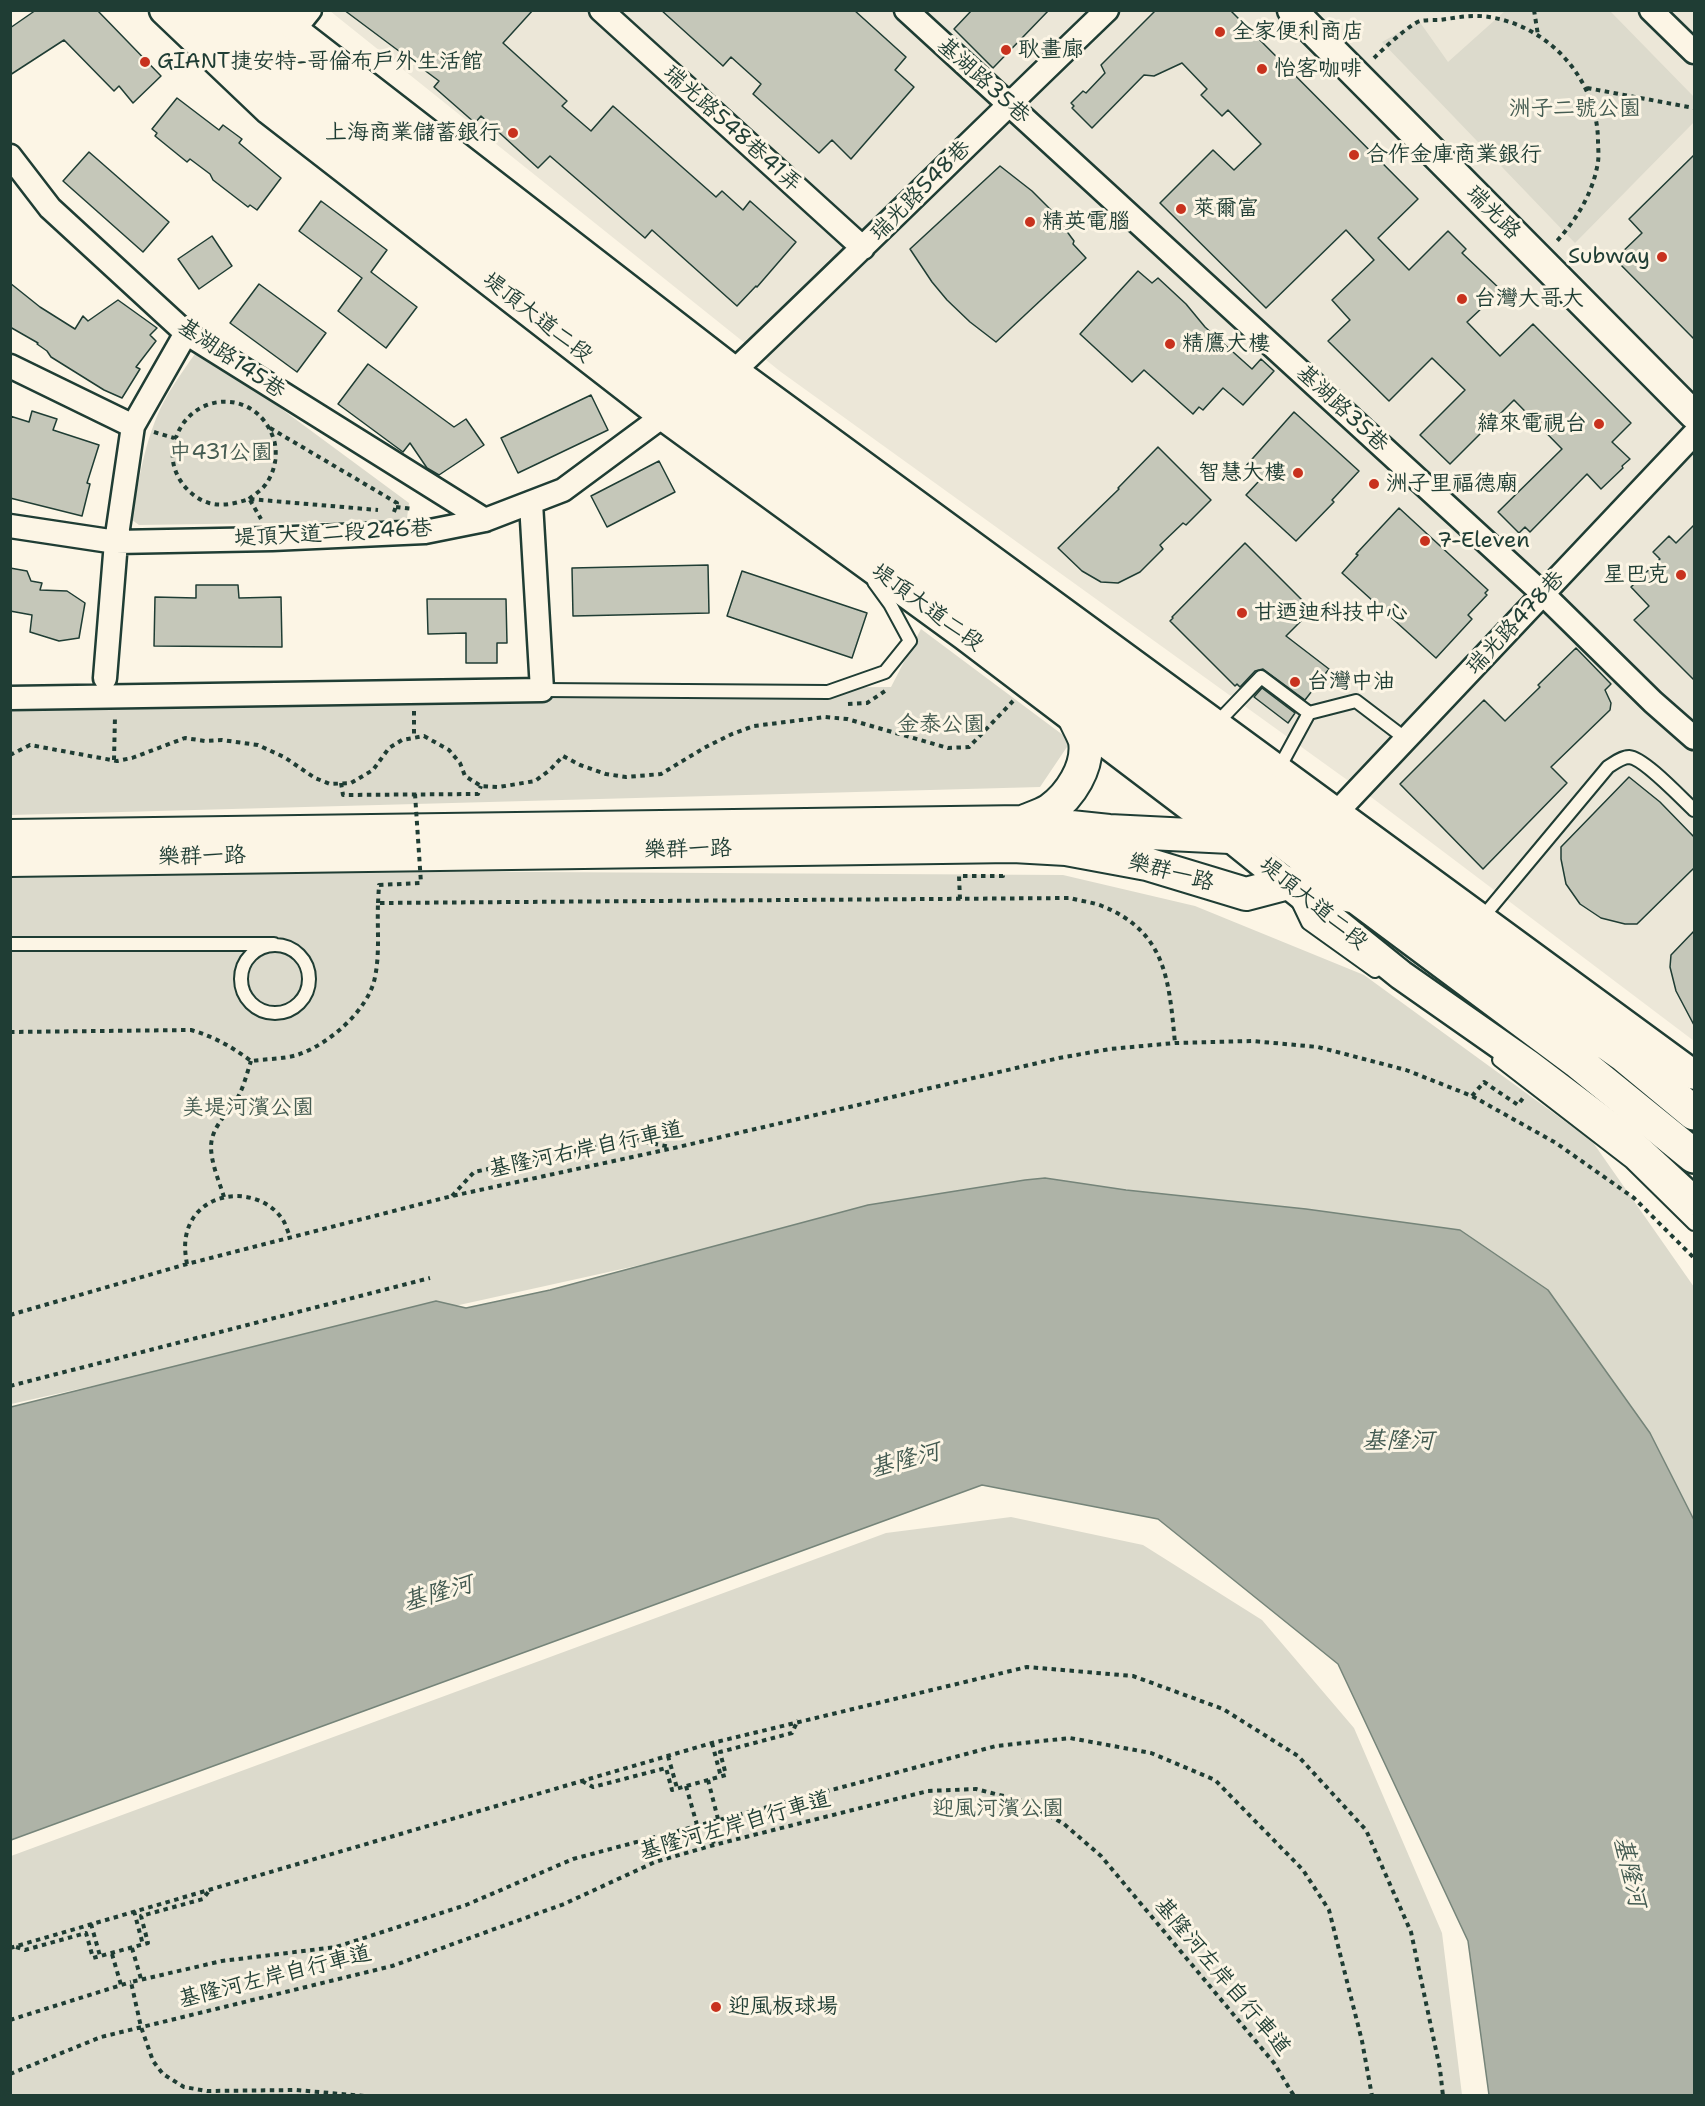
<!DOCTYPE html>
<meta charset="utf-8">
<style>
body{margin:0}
#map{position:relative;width:1705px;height:2106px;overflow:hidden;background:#fcf5e5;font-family:"Shantell Sans",sans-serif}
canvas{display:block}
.frame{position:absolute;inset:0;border:12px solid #1f3d34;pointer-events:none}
</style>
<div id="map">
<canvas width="1705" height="2106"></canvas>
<div class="frame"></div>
</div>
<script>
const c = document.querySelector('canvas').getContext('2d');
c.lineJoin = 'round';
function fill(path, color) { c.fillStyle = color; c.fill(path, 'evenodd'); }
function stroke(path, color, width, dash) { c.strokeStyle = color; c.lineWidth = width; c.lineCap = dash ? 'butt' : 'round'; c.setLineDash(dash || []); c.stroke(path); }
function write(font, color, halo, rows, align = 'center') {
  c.font = font + ' "Shantell Sans","LXGW WenKai TC",sans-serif'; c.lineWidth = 6; c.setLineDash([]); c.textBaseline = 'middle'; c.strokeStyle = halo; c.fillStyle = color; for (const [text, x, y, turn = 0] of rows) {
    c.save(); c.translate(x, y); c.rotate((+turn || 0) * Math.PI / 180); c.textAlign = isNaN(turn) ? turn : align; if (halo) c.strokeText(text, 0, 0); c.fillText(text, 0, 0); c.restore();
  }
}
const built = new Path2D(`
 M330,11h1364v1030l-319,-241 -594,-428z`);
const green = new Path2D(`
 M1505,11h105l84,86v25l-119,121 -193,-201 37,-21 29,41z
 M197,351h6l206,152 -2,15 -6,3 -262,4 -7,-5c7,-43 14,-88 36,-126 9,-15 19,-29 29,-43z
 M921,629l150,112 -31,46 -1029,28 -1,-125 103,3 778,-6z
 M11,869l1052,6 132,31 169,69 228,166 102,146v233l-44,-87 -625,-253 -1014,224z
 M1011,1517l132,28 119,75 92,108 88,205 20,162h-1451v-239l875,-323z`);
const water = new Path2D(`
 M1045,1178l81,12 180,19 154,21 88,60 102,143 44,87v575h-205l-21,-154 -130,-277 -180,-145 -176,-34 -971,355v-433l425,-106 30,7 84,-18 318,-85 157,-25z`);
const building = new Path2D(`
 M36,10h61l64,66 -28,27 -14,-17 -5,5 -50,-51 -54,35v-47z
 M344,10h189l-30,33 64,58 -5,5 29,25 22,-25 103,91 6,-6 21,19 7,-9 46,41 -39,45 -1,-1 -19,20 -85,-76 -7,8 -95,-82 -12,12 -57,-52 -6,7 -41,-36 5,-6z
 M661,10h193l52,47 -11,13 19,17 -63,72 -19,-19 -13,13 -66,-59 8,-10 -30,-27 -8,9z
 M972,10h77l-56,58 -39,-39z
 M1156,10h74l188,189 -40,39 31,32 39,-39 18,18 -4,4 39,37 -34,32 33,34 33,-32 98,99 -19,19 18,17 -8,7 1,2 -22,21 -14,-15 -57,58 -5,-5 -6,6 -21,-21 64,-63 -48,-49 -64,64 -30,-29 45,-45 -33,-32 -43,43 -61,-60 22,-21 -18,-20 42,-40 -28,-30 -80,78 -106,-105 53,-53 21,20 27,-26 -33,-34 -6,6 -21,-21 6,-6 -25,-26 -28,13 -10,-1 -52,53 -20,-20 2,-2 -3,-3 12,-12 3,2 19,-20 -4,-8z
 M177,98l42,32 4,-5 19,14 -3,4 42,35 -24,32 -7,-5 -2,2 -35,-27 -3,-6 -20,-15 -3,3 -32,-26 2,-3 -5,-4z
 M89,152l80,70 -26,30 -80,-71z
 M1695,154v186l-80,-81 27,-26 -13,-14z
 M1000,166l32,25 20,20 19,26 3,4 -1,3 13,14 -90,84 -26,-20 -23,-22 -15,-18 -22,-33z
 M321,201l66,49 -16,22 46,35 -31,41 -48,-37 24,-33 -63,-47z
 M212,236l20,30 -33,23 -21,-30z
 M1138,271l14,12 6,-5 28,26 19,23 47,42 9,-10 13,12 -31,34 -20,-17 -20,22 -4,-3 -6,7 -49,-44 -12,12 -52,-48z
 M10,283l30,24 35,22 8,-13 5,5 30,-21 39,28 -7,7 6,6 -20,26 4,2 -18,29 -18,-8 -53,-33 -4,-6 -10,-7 1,-1 -28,-16z
 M259,284l67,49 -29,39 -67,-49z
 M368,364l86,63 12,-8 18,26 -45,30 -12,-7 -17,-25 -7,9 -65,-48z
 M591,395l17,35 -90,43 -17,-35z
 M32,411l25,8 -4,11 46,15 -12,38 3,1 -8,32 -72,-18v-82l19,6z
 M1294,412l65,59 -27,29 2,2 -38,39 -50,-46 13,-14 -14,-14z
 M1158,447l53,53 -25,25 -3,-2 -23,22 3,4 -23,23 -22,11 -17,-1 -19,-11 -24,-23 61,-59 -1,-1z
 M659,461l16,31 -68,35 -16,-31z
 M1399,508l89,82 -3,3 2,2 -19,20 4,4 -36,39 -94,-85 16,-18 -2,-1z
 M1695,524v157l-61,-61 15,-14 -18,-19 29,-28 -7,-7 16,-16 7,7z
 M1245,543l67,67 -26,26 43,33 -24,31 -42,-31 -8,2 -15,16 -3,-3 -2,2 -65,-65 3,-3 -1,-1z
 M708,565l1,48 -136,3 -1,-48z
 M10,568l17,3 4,10 11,2 -2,7 27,1 18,12 -6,35 -20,3 -29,-9 2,-17 -22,-4z
 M742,571l125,42 -15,45 -125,-42z
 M196,585h42l1,13 42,-1 1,50 -128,-1 1,-49 41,1z
 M427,599h79l1,44h-10v20h-31v-30l-38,1z
 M1576,648l35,36 -6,6 6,13 -1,7 -59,57 16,16 -84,86 -83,-85 84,-84 21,21 35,-34 -2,-2z
 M1262,688l33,25 -7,10 -34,-26z
 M1629,777l31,25 35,36v29l-58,57h-12l-24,-6 -21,-14 -14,-20 -5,-25v-12z
 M1695,930v97l-19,-36 -6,-24 1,-12z`);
const path = new Path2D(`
 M1534,10l4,25
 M1374,58c8,-8 36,-34 46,-37 6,-1 13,-1 19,-1 16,-2 33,-6 50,-3 60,9 108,62 109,123 0,7 1,15 0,22 -5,31 -21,57 -42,80
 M1587,88l107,20
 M270,428l127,75 -3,9
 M154,432l20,6
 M249,499c6,-5 13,-9 17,-15 9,-13 12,-29 8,-44 -18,-57 -94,-48 -101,11 -3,22 15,46 36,52 14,4 27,0 40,-4l129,11
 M250,500l11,19
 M396,507l17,2
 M848,704l19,-1 18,-12
 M414,711v26
 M10,755l20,-10 87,16 15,-3 53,-20 20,3 17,-1 36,5 26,12 31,21 15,6 21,-1 22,-13 16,-22 13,-8 22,-4 25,14 11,13 5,13 16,10 18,1 36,-6 15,-11 13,-14 17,9 26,9 20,3 35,-3 43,-26 28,-14 22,-8 71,-9 22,2 101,29 21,-1 44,-46
 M114,760l1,-44
 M341,783l2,12 135,-1 3,-8
 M960,899l-1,-23h44v-4
 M378,903l1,-18 42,-2
 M10,1032l181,-2c24,7 41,17 60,31 15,-2 32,-2 46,-6 31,-10 72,-45 78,-78 5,-24 2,-50 3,-74l692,-5c10,3 22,4 32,8 65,26 67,76 73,137
 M1472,1096l12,-14 34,23 5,-7
 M452,1196l22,-24 158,-33 38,8
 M224,1197c-5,-16 -13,-34 -13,-51 1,-21 18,-33 27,-49 6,-11 9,-24 13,-36
 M187,1264c-2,-11 -3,-21 0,-32 12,-44 73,-47 96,-12 3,5 5,12 7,17
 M10,1315l177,-51 265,-68 222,-48 385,-90 51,-9 65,-6 77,-2 66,6 88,23 66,26 84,47 78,55 60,60
 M10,1386l420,-108
 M712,1743l9,34
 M668,1756l9,32
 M708,1780l10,39
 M582,1781l11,6 73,-19 6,22 54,-15 -6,-23 72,-19 6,-13
 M686,1786l11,39
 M708,1822l6,23
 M134,1911l9,34
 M91,1924l9,32
 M16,1947l9,3 61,-17 7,25 55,-15 -7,-27 62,-17 6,-8
 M10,1948l702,-205 315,-76 106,9 90,33 75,47 68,74 45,102 29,137 3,27
 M132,1948l9,31
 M112,1954l9,31
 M10,2020l121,-38
 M10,2074l91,-37 291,-71 172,-62 91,-42 59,-17 214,-54 48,-2 47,12 41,23 37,32 173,207 20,33
 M364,2096l-68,-6 -89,1 -23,-4 -21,-13 -10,-13 -12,-34 -10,-45 91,-21 114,-14 130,-42 107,-46 423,-113 74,-8 81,15 64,27 88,90 26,40 33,131 10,55`);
const service = new Path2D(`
 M542,690l286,2 57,-20 25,-31 -20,-37 -16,-22
 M1309,713l47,-12 50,38
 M1216,724l45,-47 48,36 -31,57
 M1297,900l11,23 67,48
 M1482,918l126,-151c6,-4 14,-10 21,-10 15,1 52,41 65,53
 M10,944h264
 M241 979a34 34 0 1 1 68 0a34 34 0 1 1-68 0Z
 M1499,1060l132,102 63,62`);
const minor = new Path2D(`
 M601,10l262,238
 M906,10l637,584 110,108 41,36
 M1651,10l43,42
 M294,30l16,-20
 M10,156l40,52 136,125 299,187
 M10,366l123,60
 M734,371c125,-119 248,-241 373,-361
 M10,526l106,16 156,-3 153,-7 60,-12 78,-30 100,-74
 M105,678l11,-136 17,-116 53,-93
 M10,698l532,-8 -11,-187
 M1337,812l357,-378`);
const tertiary = new Path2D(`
 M164,10l105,100 394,306 302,220 265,201 171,138 127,89 98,74 68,63
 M272,10l22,20 440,341 960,704
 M1292,10l402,405`);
const secondary = new Path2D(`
 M1023,822c9,-4 19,-7 27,-12 20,-14 39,-43 35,-69 -2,-7 -7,-15 -10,-22
 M10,836l1013,-14 86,9 121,6 44,-3 39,-9 24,-13
 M10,860l1003,-14 53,3 81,15 99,30 42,-11 69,14`);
const trunk = new Path2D(`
 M196,10l14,18 92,81 386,292 291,209 378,287 220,164 117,95
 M233,10l39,37 335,262 613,447 93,69 139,108 172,122 70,58`);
const pathBridge = new Path2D(`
 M415,794l6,89`);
const markers = [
 [1220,32,6,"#c8321e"],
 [1006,50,6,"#c8321e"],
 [145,62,6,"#c8321e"],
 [1262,69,6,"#c8321e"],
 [513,133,6,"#c8321e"],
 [1354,155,6,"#c8321e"],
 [1181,209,6,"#c8321e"],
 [1030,222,6,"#c8321e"],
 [1662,257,6,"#c8321e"],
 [1462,299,6,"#c8321e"],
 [1170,344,6,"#c8321e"],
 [1599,424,6,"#c8321e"],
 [1298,473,6,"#c8321e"],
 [1374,484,6,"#c8321e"],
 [1425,541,6,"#c8321e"],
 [1681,575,6,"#c8321e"],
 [1242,613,6,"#c8321e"],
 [1295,682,6,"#c8321e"],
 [716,2007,6,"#c8321e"]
];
const poiNames = [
 ["全家便利商店",1232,32],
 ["耿畫廊",1018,50],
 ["GIANT捷安特-哥倫布戶外生活館",157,62],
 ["怡客咖啡",1274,69],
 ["上海商業儲蓄銀行",501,133,"right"],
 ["合作金庫商業銀行",1366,155],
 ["萊爾富",1193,209],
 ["精英電腦",1042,222],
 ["Subway",1650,257,"right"],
 ["台灣大哥大",1474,299],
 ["精鷹大樓",1182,344],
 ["緯來電視台",1587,424,"right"],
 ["智慧大樓",1286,473,"right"],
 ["洲子里福德廟",1386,484],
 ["7-Eleven",1437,541],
 ["星巴克",1669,575,"right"],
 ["甘迺迪科技中心",1254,613],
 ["台灣中油",1307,682],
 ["迎風板球場",728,2007]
];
const streetNames = [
 ["基湖路35巷",983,81,42],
 ["瑞光路548巷41弄",732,129,42],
 ["瑞光路548巷",921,191,-45],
 ["瑞光路",1493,213,45],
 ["堤頂大道二段",537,318,38],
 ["基湖路145巷",231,359,34],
 ["基湖路35巷",1342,409,43],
 ["堤頂大道二段246巷",333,534,-3],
 ["堤頂大道二段",927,608,36],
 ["瑞光路478巷",1516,623,-47],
 ["樂群一路",688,850,-1],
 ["樂群一路",202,857,-1],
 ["樂群一路",1171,873,15],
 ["堤頂大道二段",1313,904,39],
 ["基隆河右岸自行車道",586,1150,-12],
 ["基隆河左岸自行車道",735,1826,-16],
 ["基隆河左岸自行車道",275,1977,-14],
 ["基隆河左岸自行車道",1222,1977,50]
];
const parkNames = [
 ["洲子二號公園",1575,109],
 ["中431公園",221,453],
 ["金泰公園",941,725],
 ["美堤河濱公園",248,1108],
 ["迎風河濱公園",998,1809]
];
const waterNames = [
 ["基隆河",1398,1442],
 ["基隆河",905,1461,-15],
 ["基隆河",438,1594,-16],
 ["基隆河",1629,1872,77]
];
fill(built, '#ece7d8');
fill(green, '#dcdacc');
fill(water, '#aeb3a7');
stroke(water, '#758479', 1.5);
fill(building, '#c5c7b9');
stroke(building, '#1f3d34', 1.5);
stroke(service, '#1f3d34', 16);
stroke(minor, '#1f3d34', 27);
stroke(tertiary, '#1f3d34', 33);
stroke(secondary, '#1f3d34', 36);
stroke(trunk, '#1f3d34', 38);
stroke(path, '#1f3d34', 4, [4.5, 4.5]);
stroke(service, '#fcf5e5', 12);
stroke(minor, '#fcf5e5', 22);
stroke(tertiary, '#fcf5e5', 28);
stroke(secondary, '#fcf5e5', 32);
stroke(trunk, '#fcf5e5', 33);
stroke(pathBridge, '#1f3d34', 4, [4.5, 4.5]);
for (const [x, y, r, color] of markers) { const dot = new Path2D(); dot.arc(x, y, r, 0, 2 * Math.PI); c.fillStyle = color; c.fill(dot); stroke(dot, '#fcf5e5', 2); }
write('22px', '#1f3d34', '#fcf5e5', poiNames, 'left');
write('22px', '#1f3d34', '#fcf5e5', streetNames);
write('22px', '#455c52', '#fcf5e5', parkNames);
write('italic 24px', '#435a51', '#fcf5e5', waterNames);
</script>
